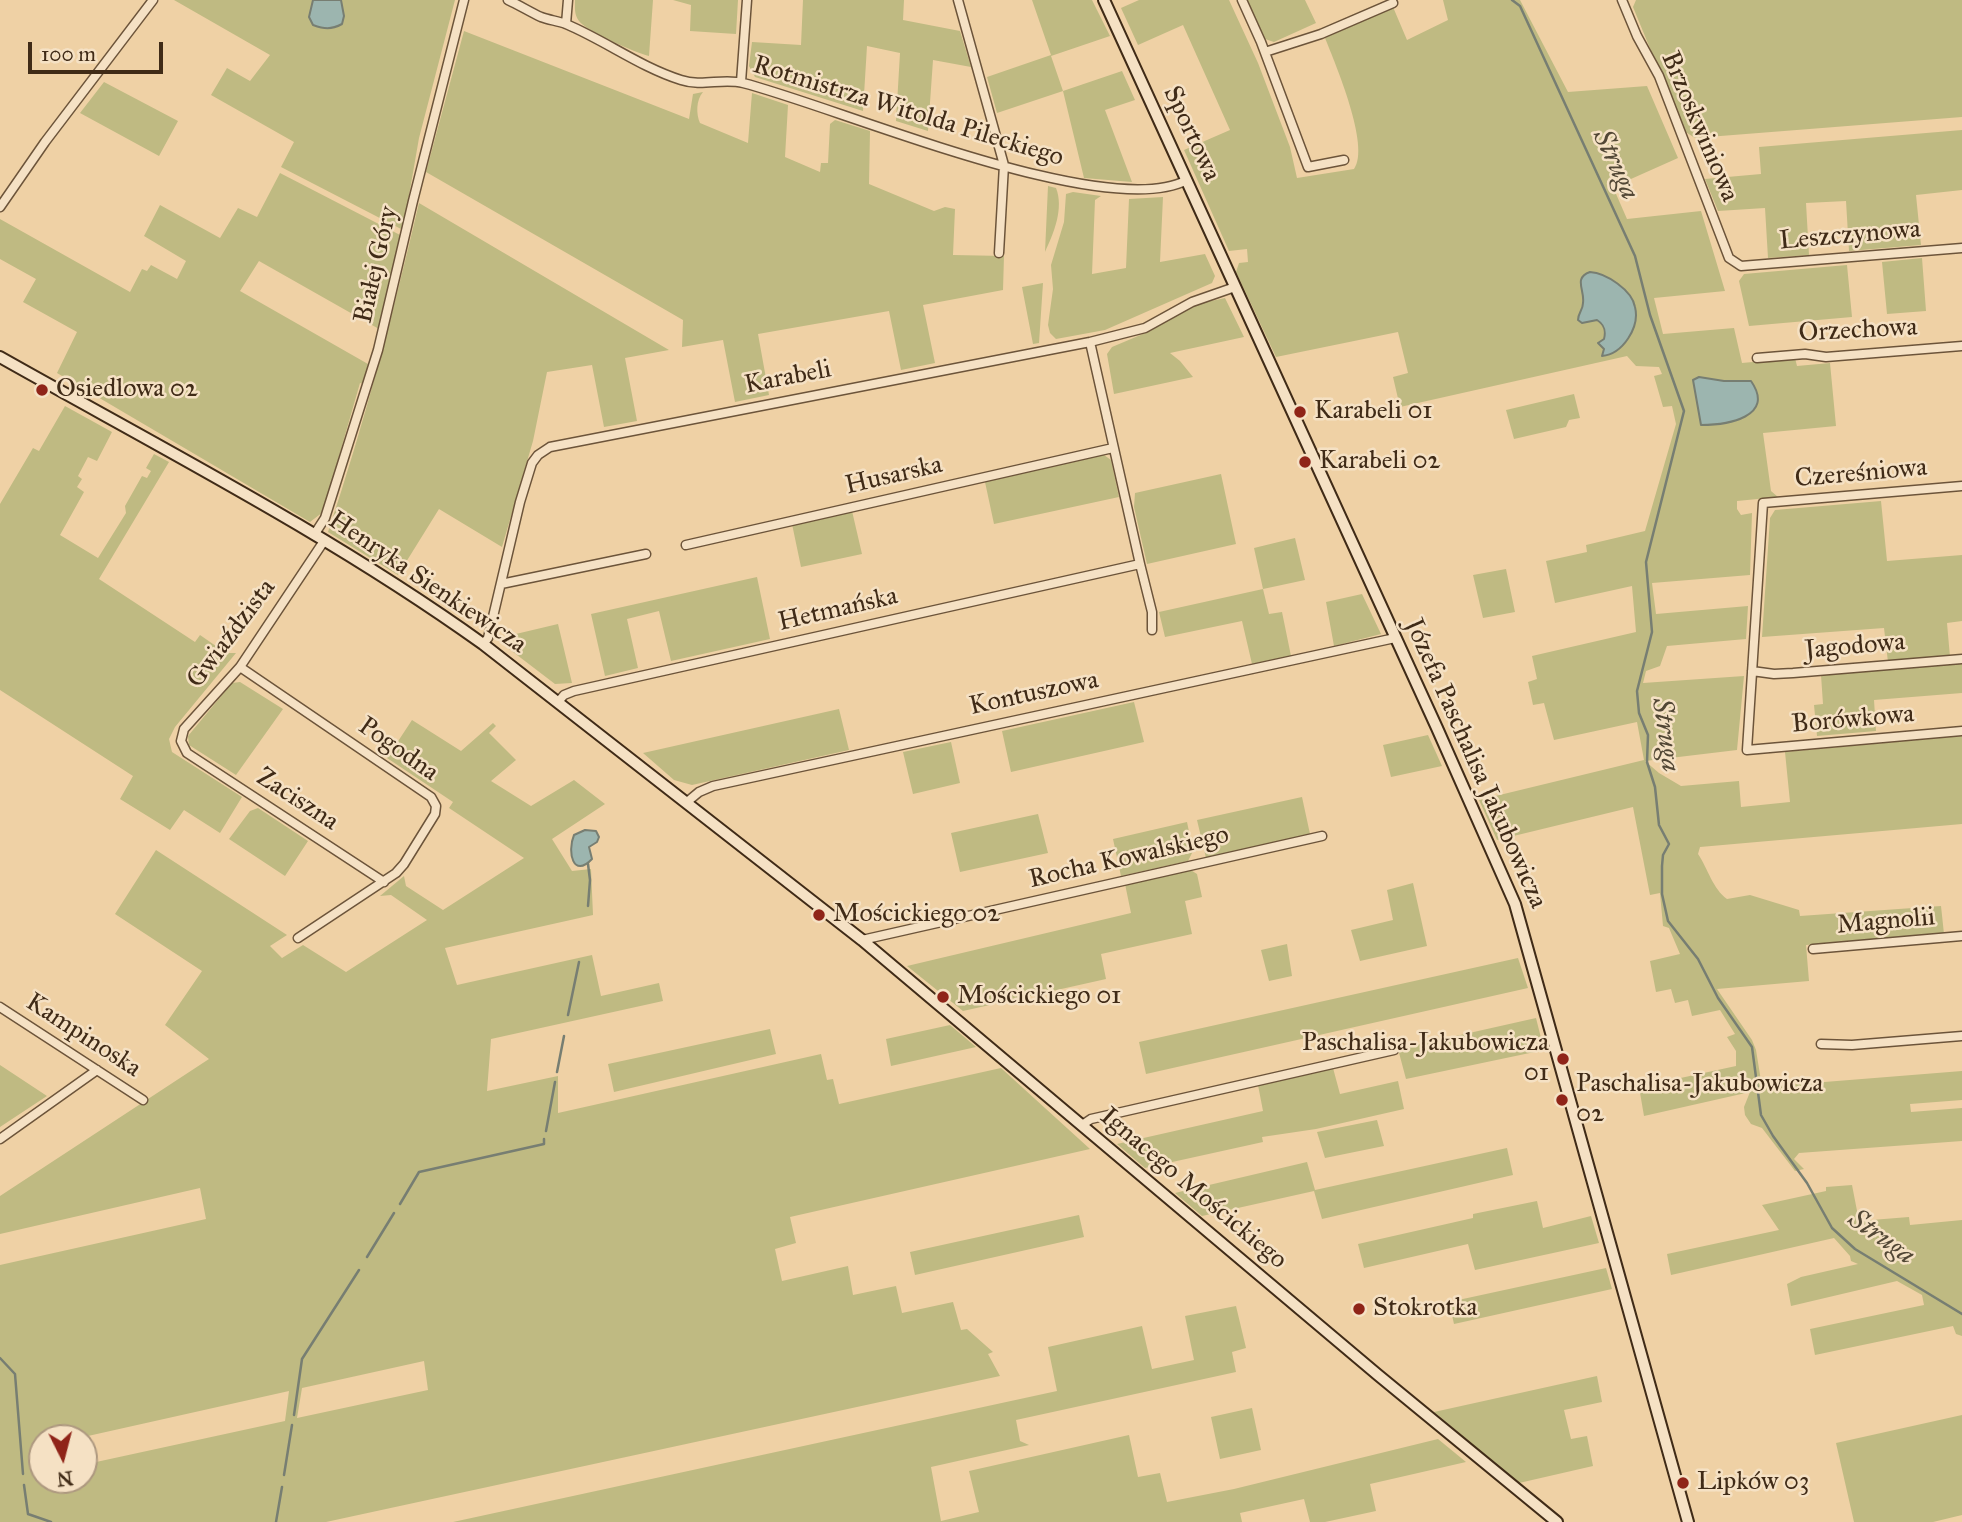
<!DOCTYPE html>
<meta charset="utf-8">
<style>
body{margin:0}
#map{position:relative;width:1962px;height:1522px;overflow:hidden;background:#efd1a5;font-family:"IM FELL Great Primer",serif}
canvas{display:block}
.north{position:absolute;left:28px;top:1424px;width:70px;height:70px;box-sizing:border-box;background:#f5e1c4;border:2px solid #ad987f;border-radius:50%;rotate:174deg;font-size:19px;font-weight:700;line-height:28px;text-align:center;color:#402b17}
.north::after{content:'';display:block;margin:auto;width:24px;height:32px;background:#8f2418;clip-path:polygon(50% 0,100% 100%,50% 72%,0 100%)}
.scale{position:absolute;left:28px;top:42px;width:135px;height:32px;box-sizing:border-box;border:4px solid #402b17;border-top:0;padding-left:9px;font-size:21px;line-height:24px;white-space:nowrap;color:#402b17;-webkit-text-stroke:5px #f5e1c4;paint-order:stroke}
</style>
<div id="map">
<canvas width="1962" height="1522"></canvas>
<div class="north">N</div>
<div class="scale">100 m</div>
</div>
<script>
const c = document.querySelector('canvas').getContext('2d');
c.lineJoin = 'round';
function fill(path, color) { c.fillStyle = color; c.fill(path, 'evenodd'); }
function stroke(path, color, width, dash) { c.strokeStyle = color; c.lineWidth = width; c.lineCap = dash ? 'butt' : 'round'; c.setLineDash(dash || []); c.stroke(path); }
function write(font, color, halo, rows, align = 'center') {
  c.font = font + ' "IM FELL Great Primer",serif'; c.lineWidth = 5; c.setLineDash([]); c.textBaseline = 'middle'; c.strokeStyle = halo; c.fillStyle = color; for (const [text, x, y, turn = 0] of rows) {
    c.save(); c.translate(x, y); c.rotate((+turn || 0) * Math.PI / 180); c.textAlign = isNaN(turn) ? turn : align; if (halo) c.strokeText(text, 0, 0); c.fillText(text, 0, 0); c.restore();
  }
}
const green = new Path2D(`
 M174,0h281l-36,138 -16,92 -122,-63 13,-25 -83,-47 16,-27 23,13 20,-26z
 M575,0h78l-4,56c-13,-3 -63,-25 -70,-35 -5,-7 -4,-13 -4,-21z
 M673,0h65l-2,34 -46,-3 1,-26z
 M803,0h101l-1,20 57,11 11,36 -38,-7 -5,71 -32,-10 4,-68 -33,-7 -4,65 -108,-34 -6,-11 3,-24 49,3z
 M1032,0h60l18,36 -59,20 12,35 59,-20 13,29 -30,10 27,72 -48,-4 -21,-87 -66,22 -10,-36 64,-22z
 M1139,0h90l29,63 32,84 7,31 57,-9c17,-22 -19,-106 -29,-131l68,-31 14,33 41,-20 -5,-20h77l48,92 79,-6 31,72 -65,29 14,32 74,-8 24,80 -71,7 9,36 71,-6 8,35 53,-5 2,8 33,-3 6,63 -73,7 8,58 7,6 -41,4v8l4,6 11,-2 -2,62 -98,8 4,31 92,-8 -2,33 -79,7 -7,20 -14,5 -3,12 101,-7 -7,74 -92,11 14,12 22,13 58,-5 2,26 49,-5 -5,-50 177,-16v88l-262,23 -2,7c10,15 15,35 29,45l23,-4 49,15 1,6 141,-10 3,28 -138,11 3,36 -92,8 35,51 4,10 6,37 200,-16v29l-52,4 1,8 51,-4v33l-163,12 -5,6 10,10 -9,2 -33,-43 -11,-4 -6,-9 -1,-8 6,-15 -106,24 -5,-29 97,-21v-15l-9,-14 8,-3 -15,-24 -28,6 -4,-16 -13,3 -4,-14 -15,3 -6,-31 30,-7 -11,-26 -6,-2 -3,-33 -10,2 -17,-88 -136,33 -18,-40 165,-40 -7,-38 -83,18 -10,-37 -11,2 -5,-23 9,-3 -5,-23 104,-24 -4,-46 -77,17 -9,-42 41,-9 -1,-7 59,-14 31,-107 -4,-18 -9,1 -9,-31 8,-2 -3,-7 -23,-1 -9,-10 -227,51 -7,-30 15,-4 -10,-41 -122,25 -40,-85 3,-9 9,-1 -1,-13 -18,2 -45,-101 46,-20 -47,-105 -45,20 -17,-37z
 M1246,0h59l11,23 -42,19 -9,-3z
 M1636,0h326v117l-267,21 -11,-7 -51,-124z
 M464,31l225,88 4,-25 10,-2c-7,8 -7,22 -3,31l48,20 4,-50 36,12 -3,52 35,15 1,-9h7l2,-39 5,-4 35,11 -1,53 65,27 11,-4 10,2 -2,46 51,1 -1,34 -80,15 12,58 -34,7 -12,-59 -131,23 11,61 -34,7 -12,-62 -41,7 1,-27 -257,-148z
 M104,82l74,39 -19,35 -79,-43z
 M1962,130v60l-46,5 5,50 -72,6 -3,-50 -40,2 3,52 -41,3 -3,-50 -47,3 -13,-32 56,-5 -2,-27z
 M280,173l122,63 -23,93 -120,-68 -19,30 128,73 -4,20 -4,-1 -37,129 -13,10 -253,-149 20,-41 -54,-30 13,-23 -36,-20v-40l130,73 12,-23 5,2 4,-6 26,14 9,-18 -42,-25 16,-31 60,33 18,-30 19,9z
 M1048,186l8,2c8,20 -2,45 -11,64z
 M1073,192l28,4 -6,4 -3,74 34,-6 3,-69 34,-2 -3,65 45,-8 10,22 -3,7 -107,47 -49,9 -6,-6 -2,-8 5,-36 -2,-24 13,-43 2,-28z
 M419,203l250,147 -44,8 12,63 -33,6 -12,-62 -45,7 -14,69 -31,106 -63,-38 -41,66 -70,-43c36,-108 65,-218 91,-329z
 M1922,258l4,53 -39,3 -5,-52z
 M1847,265l5,52 -103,9 -10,-45 5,-7z
 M1043,283l-4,60 -6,1 -11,-57z
 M1225,298l19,39 -74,16 10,8 13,16 -79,17 -7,-40 5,-7 38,-16 47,-27z
 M1574,394l6,24 -11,2 -3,7 -52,12 -8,-29z
 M65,406l47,26 -15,29 -9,-4 -10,19 4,3 -5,8 7,5 -24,43 38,23 28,-45 -1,-7 17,-30 5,2 4,-7 -5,-3 8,-14 15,8 -70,117 96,63 5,-7 26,18h10l-61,74 -6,12 3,13 70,45 -22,36 -36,-23 -14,20 -50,-31 13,-23 -133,-86v-186l33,-56 6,3z
 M1104,455l7,5 8,37 -125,27 -9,-42z
 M1221,474l15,70 -89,20 -13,-57 1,-14z
 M1881,501l6,60 75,-6v66l-15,2 3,34 -62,5 -4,-34 -122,9 8,-119 5,-8z
 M852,511l10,43 -61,13 -9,-43z
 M1295,538l10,42 -42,9 6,25 13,-2 9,44 -39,8 -10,-43 -77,16 -6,-25 104,-23 -9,-41z
 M1506,569l9,43 -32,6 -10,-43z
 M757,577l13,62 -99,22 -12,-50 -32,8 11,49 -33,8 -14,-62z
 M1362,594l19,40 -47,12 -8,-44z
 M558,624l14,59 -17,1 -55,-42 -1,-4z
 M1962,662v31l-88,7 2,31 -59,5 -3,-31 9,-1 -2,-29z
 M240,682l43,27 -47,66 -47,-30 -1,-9 44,-53z
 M1134,702l10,40 -133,30 -9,-41z
 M839,709l10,41 -157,35 -18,-5 -31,-27z
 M412,720l49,31 32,-28 3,3 -7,7 27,27 -25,21 40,25 43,-26 31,24 -53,35 20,32 19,-2 2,46 -148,33 12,37 135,-30 9,41 58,-13 4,18 -172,38 -4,52 71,-15v37l263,-59 6,26 6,-1 6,25 162,-36 89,81 -300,68 6,26 -21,6 7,32 66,-15 5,29 43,-9 6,27 51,-11 8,28 6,-1 26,23 -5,2 12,22 -674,146h-326v-257l206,-46 -6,-31 -200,46v-38l209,-137 -44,-34 37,-54 -87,-57 41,-64 131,85 -17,11 12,12 21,-13 43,27 81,-52 -36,-25 -11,1 24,-20 2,10 37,24 81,-52 -75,-50 4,-6 -66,-44zM424,1361l4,29 -131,28 5,-30zM289,1391l-4,30 -198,43 -3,-7v23h-42v-42h37z
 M1428,735l14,31 -51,11 -8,-32z
 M951,742l9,41 -47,11 -10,-42z
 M1302,797l8,37 -104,24 -9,-38z
 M258,808l50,33 -23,35 -56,-37 21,-28z
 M1038,814l10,39 -88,19 -9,-39z
 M1187,822l6,29 -5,10 -67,15 -8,-37z
 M1189,869l8,5 5,23 -17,4 7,33 -91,20 5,25 -143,32 -56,-45 224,-53 -6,-29z
 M1413,883l14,63 -67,15 -9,-31 42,-10 -6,-30z
 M1287,944l5,32 -23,5 -8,-31z
 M1518,958l10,30 -382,86 -7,-32z
 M1536,1018l8,32 -138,29 -8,-30z
 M950,1025l26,22 -85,19 -5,-27z
 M770,1029l6,25 -162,38 -6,-28z
 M0,1065l47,31 -47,31z
 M1333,1068l7,26 58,-13 6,28 -88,20 -54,8 1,5 -118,26 -28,-24 146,-33 -5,-26z
 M1377,1120l7,26 -59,12 -8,-26z
 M1507,1148l6,27 -191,44 -8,-28 -112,25 -27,-23 132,-31 8,28z
 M1852,1185l7,36 50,-4 1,8 52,-5v116l-6,-2 -3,-8 -138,29 -5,-26 114,-24 -2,-10 -25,-14 -106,25 -4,-22 14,-7 57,-13 -7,-3 -1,-5 -16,-18 -163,37 -4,-21 112,-24 -17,-25 64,-14v-4z
 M1537,1201l6,27 48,-12 8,27 -124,27 -7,-26 -104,24 -6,-24 115,-26v-4z
 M1079,1215l5,22 -169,38 -5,-23z
 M1606,1268l6,21 -158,35 -5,-22z
 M1236,1306l10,42 -14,4 4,20 -220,48 4,21 9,4 -98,22 10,54 38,-9 -10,-41 160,-36 9,42 22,-4 7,29 67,-13 204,-50 28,23 -96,22 6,27 -51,11h-15l-6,-23 -64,14 2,9h-789l604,-131 -9,-44 94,-21 10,43 42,-9 -9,-44z
 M1597,1376l5,26 -38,8 7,29 16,-3 6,30 -74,17 -85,-71z
 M1252,1408l9,42 -41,9 -9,-42z
 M1962,1415v100l-29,7h-79l-18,-79z`);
const water = new Path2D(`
 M313,0h28l3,16 -2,8c-11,6 -18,5 -29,1l-4,-8z
 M1590,272c16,1 42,18 45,35 5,20 -12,47 -33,49l2,-7 -6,-6 6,-4c2,-8 1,-14 -7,-19l-15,3 -4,-3c0,-7 5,-10 5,-17 2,-13 -10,-25 7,-31z
 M1699,377l25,4h27c25,36 -24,44 -50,44l-8,-45z
 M585,830l11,1 3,6 -2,5 -8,5 3,12c-19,20 -25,-7 -18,-24z`);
const stream = new Path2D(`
 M1512,0l8,6 115,250 15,59 34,96 -38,151 6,70 -15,59 2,22 9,22 -1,27 8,25 4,38 10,19 -6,11 -1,11v28l6,27 30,38 20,39 34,49 9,68 12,21 34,47 25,45 23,21 107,65
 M588,864l2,16 -2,26
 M568,1015l11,-53
 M557,1072l7,-36
 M546,1131l9,-49
 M400,1204l19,-32 125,-28v-5
 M367,1257l27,-44
 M0,1358l15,16 8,100
 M294,1415l8,-56 57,-89
 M284,1475l8,-50
 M24,1485l4,29 23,8
 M276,1522l6,-35`);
const street = new Path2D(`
 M508,0c11,5 22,12 33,17 8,3 17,4 25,7 40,17 74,43 115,56 21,7 41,-2 62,3 95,24 363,140 444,97
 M958,0l46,165 -5,88
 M1242,0l19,42 47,125 36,-7
 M1622,0l15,36 22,40 70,182 12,8 221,-18
 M566,24l2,-24
 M1265,52l56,-18 72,-31
 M741,82l6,-82
 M0,207l45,-65 108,-142
 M1757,358l48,-4 21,3 136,-11
 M1962,486l-199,17 -16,247 215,-19
 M314,535l11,-17 53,-168 35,-149 51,-201
 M324,541l-84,126 -56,62 -3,12 6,12 197,129
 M686,545l427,-97
 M1140,564l12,48v18
 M501,584l145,-30
 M483,644l5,-6 32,-136 12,-39 6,-8 12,-8 540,-105 55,-14 47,-26 43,-15
 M240,667l191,130 5,9 -1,8 -31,50 -8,9 -98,65
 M1752,671l22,3 19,-1 169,-14
 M558,702l6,-7 10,-4 566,-127 -50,-222
 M687,802l12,-10 14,-6 682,-148
 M862,940l460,-104
 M1813,949l149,-13
 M0,1007l143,93
 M1821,1044l31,1 110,-9
 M1082,1125l9,-6 303,-69
 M0,1139l97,-69`);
const secondary = new Path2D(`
 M1104,0l333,728 78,176 173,618
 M0,357c163,92 331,178 483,287l379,296 516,435 179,147`);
const markers = [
 [42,390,7,"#8f2418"],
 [1300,412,7,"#8f2418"],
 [1305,462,7,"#8f2418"],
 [819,915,7,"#8f2418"],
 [943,997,7,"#8f2418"],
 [1563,1059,7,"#8f2418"],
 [1562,1100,7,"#8f2418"],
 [1359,1309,7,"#8f2418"],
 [1683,1483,7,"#8f2418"]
];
const streetNames = [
 ["Rotmistrza Witolda Pileckiego",908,112,17],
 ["Brzoskwiniowa",1699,127,67],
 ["Sportowa",1191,134,65],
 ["Leszczynowa",1850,236,-5],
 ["Białej Góry",377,265,-77],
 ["Orzechowa",1858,331,-3],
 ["Karabeli",788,378,-11],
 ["Czereśniowa",1861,474,-5],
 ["Husarska",894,476,-13],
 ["Henryka Sienkiewicza",427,583,34],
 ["Hetmańska",838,610,-13],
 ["Gwiaździsta",232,634,-53],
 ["Jagodowa",1855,647,-5],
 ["Kontuszowa",1034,694,-12],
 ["Borówkowa",1853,720,-5],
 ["Pogodna",398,750,35],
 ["Józefa Paschalisa Jakubowicza",1475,764,66],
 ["Zaciszna",297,800,33],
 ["Rocha Kowalskiego",1129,858,-13],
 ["Magnolii",1886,922,-5],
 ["Kampinoska",83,1036,33],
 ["Ignacego Mościckiego",1193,1189,40]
];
const poiNames = [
 ["Osiedlowa 02",56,390],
 ["Karabeli 01",1314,412],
 ["Karabeli 02",1319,462],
 ["Mościckiego 02",833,915],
 ["Mościckiego 01",957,997],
 ["Paschalisa-Jakubowicza",1549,1044,"right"],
 ["01",1549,1074,"right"],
 ["Paschalisa-Jakubowicza",1576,1085],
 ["02",1576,1115],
 ["Stokrotka",1373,1309],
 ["Lipków 03",1697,1483]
];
const waterNames = [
 ["Struga",1615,165,65],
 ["Struga",1665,735,82],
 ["Struga",1881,1238,35]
];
fill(green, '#bfba82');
fill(water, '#9cb5af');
stroke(water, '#777e72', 2);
stroke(stream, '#777e72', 2.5);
stroke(street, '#6c543a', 11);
stroke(secondary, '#402b17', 14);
stroke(street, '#f5e1c4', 8);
stroke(secondary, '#f5e1c4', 10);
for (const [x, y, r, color] of markers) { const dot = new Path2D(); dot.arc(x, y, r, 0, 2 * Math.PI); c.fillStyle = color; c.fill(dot); stroke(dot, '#f5e1c4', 2.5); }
write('26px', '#402b17', '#f5e1c4', streetNames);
write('26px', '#402b17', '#f5e1c4', poiNames, 'left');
write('italic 28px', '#524735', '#f5e1c4', waterNames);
</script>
